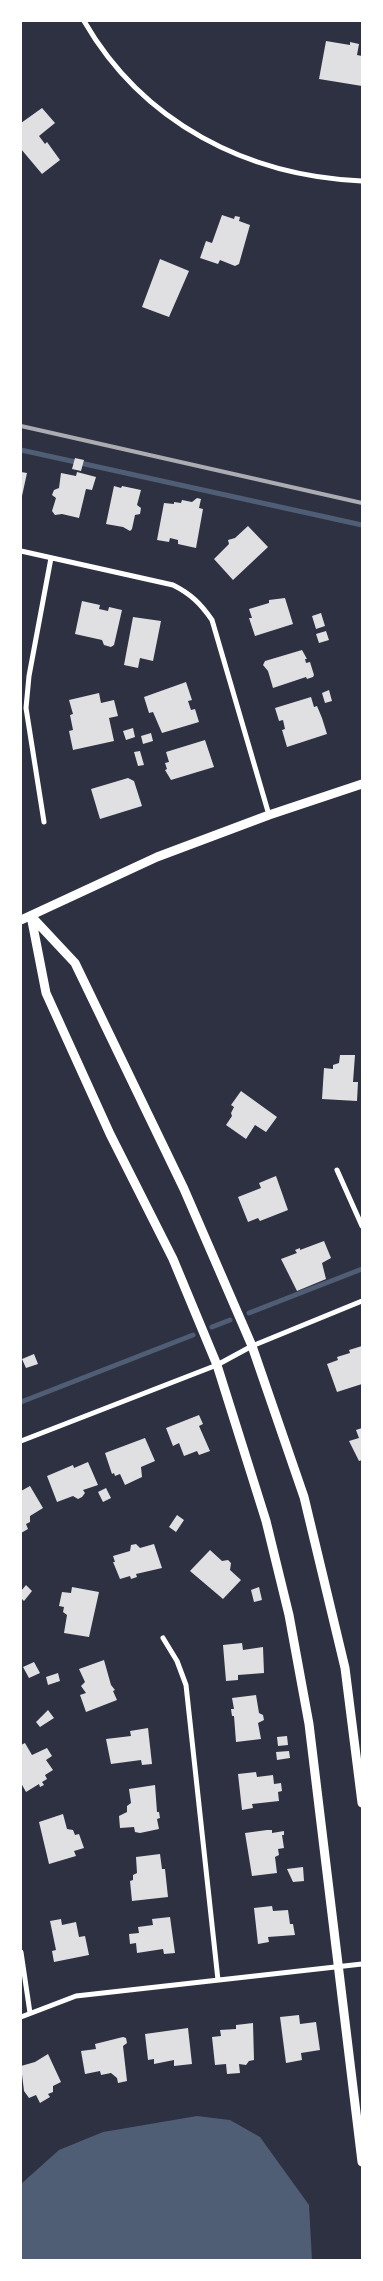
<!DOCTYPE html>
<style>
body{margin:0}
#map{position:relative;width:383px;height:2281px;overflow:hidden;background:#2d3142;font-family:Montserrat,sans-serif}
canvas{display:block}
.frame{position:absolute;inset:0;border:22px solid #fff;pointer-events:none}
</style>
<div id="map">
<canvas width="383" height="2281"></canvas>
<div class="frame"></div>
</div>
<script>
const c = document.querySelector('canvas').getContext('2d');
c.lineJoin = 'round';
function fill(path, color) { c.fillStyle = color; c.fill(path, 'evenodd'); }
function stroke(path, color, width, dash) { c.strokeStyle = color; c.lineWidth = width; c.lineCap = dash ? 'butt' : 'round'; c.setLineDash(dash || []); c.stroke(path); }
const water = new Path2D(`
 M197,2116l33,4 30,17 49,68 3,55h-291v-76l38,-34 44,-18z`);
const stream = new Path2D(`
 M21,450l341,75
 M249,1313l113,-44
 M212,1327l18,-7
 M21,1402l172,-67`);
const building = new Path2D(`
 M326,41l24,4v-3l9,2 -2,11 5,1v30l-43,-7z
 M42,108l13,15 -16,13 6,8 2,-2 13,18 -18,14 -21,-25v-26z
 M222,215l12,4 1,-3 5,1 -1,4 11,4 -11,39 -4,2 -15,-6 -2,4 -18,-6 6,-17 6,2z
 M160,259l29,12 -20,46 -27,-10z
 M75,458l9,2 -3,11 -9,-2z
 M21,472l6,1 -5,23h-1z
 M77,472l19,5 -4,13 -6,-1 -7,29 -17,-4 -7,1 -3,-4 4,-13 -4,-3 2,-5 5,-2 2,-15 15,3z
 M114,486l7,2 1,-2 19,4 -4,15 4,3 -1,6 -5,1 -3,14 -2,2 -7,-4 -17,-3z
 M197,498l4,1 -2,9 4,1 -7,39 -18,-4v-4l-8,-2 -1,4 -12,-2 7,-37 10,1v-2l7,1 1,-3 10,2z
 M248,526l20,21 -35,33 -19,-21 15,-15 -1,-4 7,-2z
 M285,598l8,26 -38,12 -6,-18h3l-3,-9 20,-6v-3z
 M82,601l18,4 -1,4 9,2 1,-4 13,3 -8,35 -3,2 -7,-2 -2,-5 -27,-6z
 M321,613l4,13 -9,3 -4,-13z
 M133,617l28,4 -8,40 -13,-3 -2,10 -14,-3z
 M326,631l3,9 -10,3 -3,-9z
 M302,650l5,9h-2l1,4 4,-1 4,13 -1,2 -6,2 -1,-2 -33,11 -5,-17 -5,-6 2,-4z
 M186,682l6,18 -4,1 3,9 4,-1 4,13 -37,11 -9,-21 -4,1 -5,-16z
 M329,690l3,11 -7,2 -3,-10z
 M99,693l2,10 13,-3 4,16 -9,2 5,23 -41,9 -4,-19 4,-1 -3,-15 3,-1 -4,-14z
 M311,697l3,10 3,-1 5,12 5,16 -40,13 -5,-17 3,-1 -2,-9 -4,1 -4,-13z
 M133,728l2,9 -9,3 -3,-9z
 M151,733l2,8 -10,3 -2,-8z
 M205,740l9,27 -43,13 -6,-10 2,-1 -2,-6 4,-1 -3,-10z
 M140,751l4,14 -6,1 -4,-14z
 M128,778l6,3 8,25 -42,13 -9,-30z
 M340,1055h15l-2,27h5l-1,19 -35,-2 2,-31 9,1v-4l6,-2z
 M241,1091l36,26 -11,15 -11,-7 -9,14 -20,-14 6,-9 -1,-3 3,-6 -3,-2z
 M276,1176l12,34 -28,11 -2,-3 -10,4 -10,-25 23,-9 -2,-5z
 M324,1241l7,17 -9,5 4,16 -29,12 -16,-32 16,-6 -2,-3 5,-2v2z
 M362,1346v38l-25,8 -10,-28 11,-4 -1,-3 13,-4 -1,-3z
 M34,1354l4,10 -12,4 -4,-9z
 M199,1415l4,9 -4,2 11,25 -11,4 -2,-4 -13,5 -5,-13 -6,3 -7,-18z
 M362,1428v32l-3,1 -10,-20 10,-3 -3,-8z
 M145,1438l10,23 -14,6 1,10 -17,8 -5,-11 -5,2 -1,-3 -2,1 -7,-21z
 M88,1462l10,23 -15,5 2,3 -3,4 -4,2 -5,-3 -16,6 -10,-26 26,-11 1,3z
 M30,1486l13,22 -13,8v6l-4,2 2,5 -7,4v-42z
 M106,1488l5,10 -8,4 -5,-10z
 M177,1515l7,5 -8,12 -7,-5z
 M136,1544l4,4 14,-4 8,24 -26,6 1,3 -6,2 -1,-3 -10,3 -7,-17h2l-2,-6 17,-5 1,-6z
 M210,1550l12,11 6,-1 3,3 -1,7 11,10 -18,19 -33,-28z
 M26,1585l6,6 -8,10 -3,-3v-7z
 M72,1587l27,5 -10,45 -25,-4 3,-18 -4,-3 1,-5 -5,-1 3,-14 9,1z
 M259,1587l3,13 -8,2 -3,-12z
 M242,1643l1,7 20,-3 1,26 -26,2v5l-12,1 -3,-36z
 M104,1660l7,25 4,5 -2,1 4,9 -31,12 -6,-17 6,-2 -5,-7 4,-4 -6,-13z
 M34,1662l6,11 -11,5 -6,-11z
 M58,1673l2,8 -12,4 -2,-8z
 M256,1695l3,18 4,2 1,5 -6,3 3,16 -25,3 -2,-26h-2l-1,-7h3l-2,-11z
 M48,1710l6,8 -14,9 -4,-5z
 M148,1728l4,36 -10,1 -1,-5 -30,4 -5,-25 25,-3 -1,-5z
 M287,1736l1,9 -10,1 -1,-9z
 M25,1743l7,12 15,-7 5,8 -6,4 7,10 -8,5 2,4 -5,3 2,3 -4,2 -1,-3 -13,8 -5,-9v-38z
 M289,1751l1,7 -13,2 -1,-8z
 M256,1772l1,5 16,-2 1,9 7,-1 1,8 -4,1 1,9 -27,3 1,4 -11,2 -4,-36z
 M155,1785l2,27h2l1,6 -3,1 2,10 -19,4 -5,-1 -1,-5 -14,1 -1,-12 8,-4v-6l4,-3 -2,-14z
 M63,1814l4,15 6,1 2,5 4,-1 5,14 -10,3 2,5 -27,8 -10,-42z
 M267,1830h5v3l12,-2v4h-2l2,13 -6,1 1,6 -4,2 2,16 -25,3 -7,-43z
 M160,1854l2,15h3l3,28 -36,4 -2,-20 3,-1v-5l4,-2 -1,-16z
 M303,1867l1,14 -11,1 -6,-13z
 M272,1906l1,5 15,-1 2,14h3l2,11 -27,2 1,5 -11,2 -4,-36z
 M170,1917l5,36 -11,1 -1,-5 -26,4 -1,-10 -6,1 -1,-10 10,-1 -1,-6 15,-2 -1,-6z
 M61,1919l1,6 14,-3 3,15 6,-1 4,19 -35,7 -2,-11 4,-1 -6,-29z
 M299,2015l1,9 16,-2 4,28 -19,3 1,7 -16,3 -6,-46z
 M253,2023l1,37 -5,1 -3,4 -7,-1 1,9 -13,1 -1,-10 -11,1 -3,-28 9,-1 -1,-6 16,-1v-4z
 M188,2028l4,36 -18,2v-6l-20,4v-5l-6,1 -3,-26z
 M123,2037l3,1 1,5 -4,3 4,35 -9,2 -1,-5 -6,-5 -10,2 -1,-4 -15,3 -4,-23 15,-2 -1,-5z
 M48,2054l13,28 -8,4v6l-5,2 2,3 -10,6 -4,-8 -7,3 -5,-7 -3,-25 14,-4z`);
const minor = new Path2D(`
 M84,21c59,102 163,155 278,160
 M21,551l152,34c18,9 28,19 39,35l57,195
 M44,822l-18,-114 3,-32 22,-118
 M337,1170l25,56
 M21,1441l196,-76 35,-19 110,-45
 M163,1638l14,23 9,24 32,295
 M21,1952l9,61
 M21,2017l55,-21 286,-32`);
const tertiary = new Path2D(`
 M31,916l15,77 64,141 63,125 44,106 49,156 23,94 20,109 53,438
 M31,916l44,47 109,226 68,157 52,151 41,171 17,135
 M21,920l136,-63 112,-42 93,-31`);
const rail = new Path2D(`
 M21,426l341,77`);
fill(water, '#4f5d75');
stroke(stream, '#4f5d75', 5);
fill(building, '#e0e0e3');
stroke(minor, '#fff', 5);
stroke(tertiary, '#fff', 9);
stroke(rail, '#abadb3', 4);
</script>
